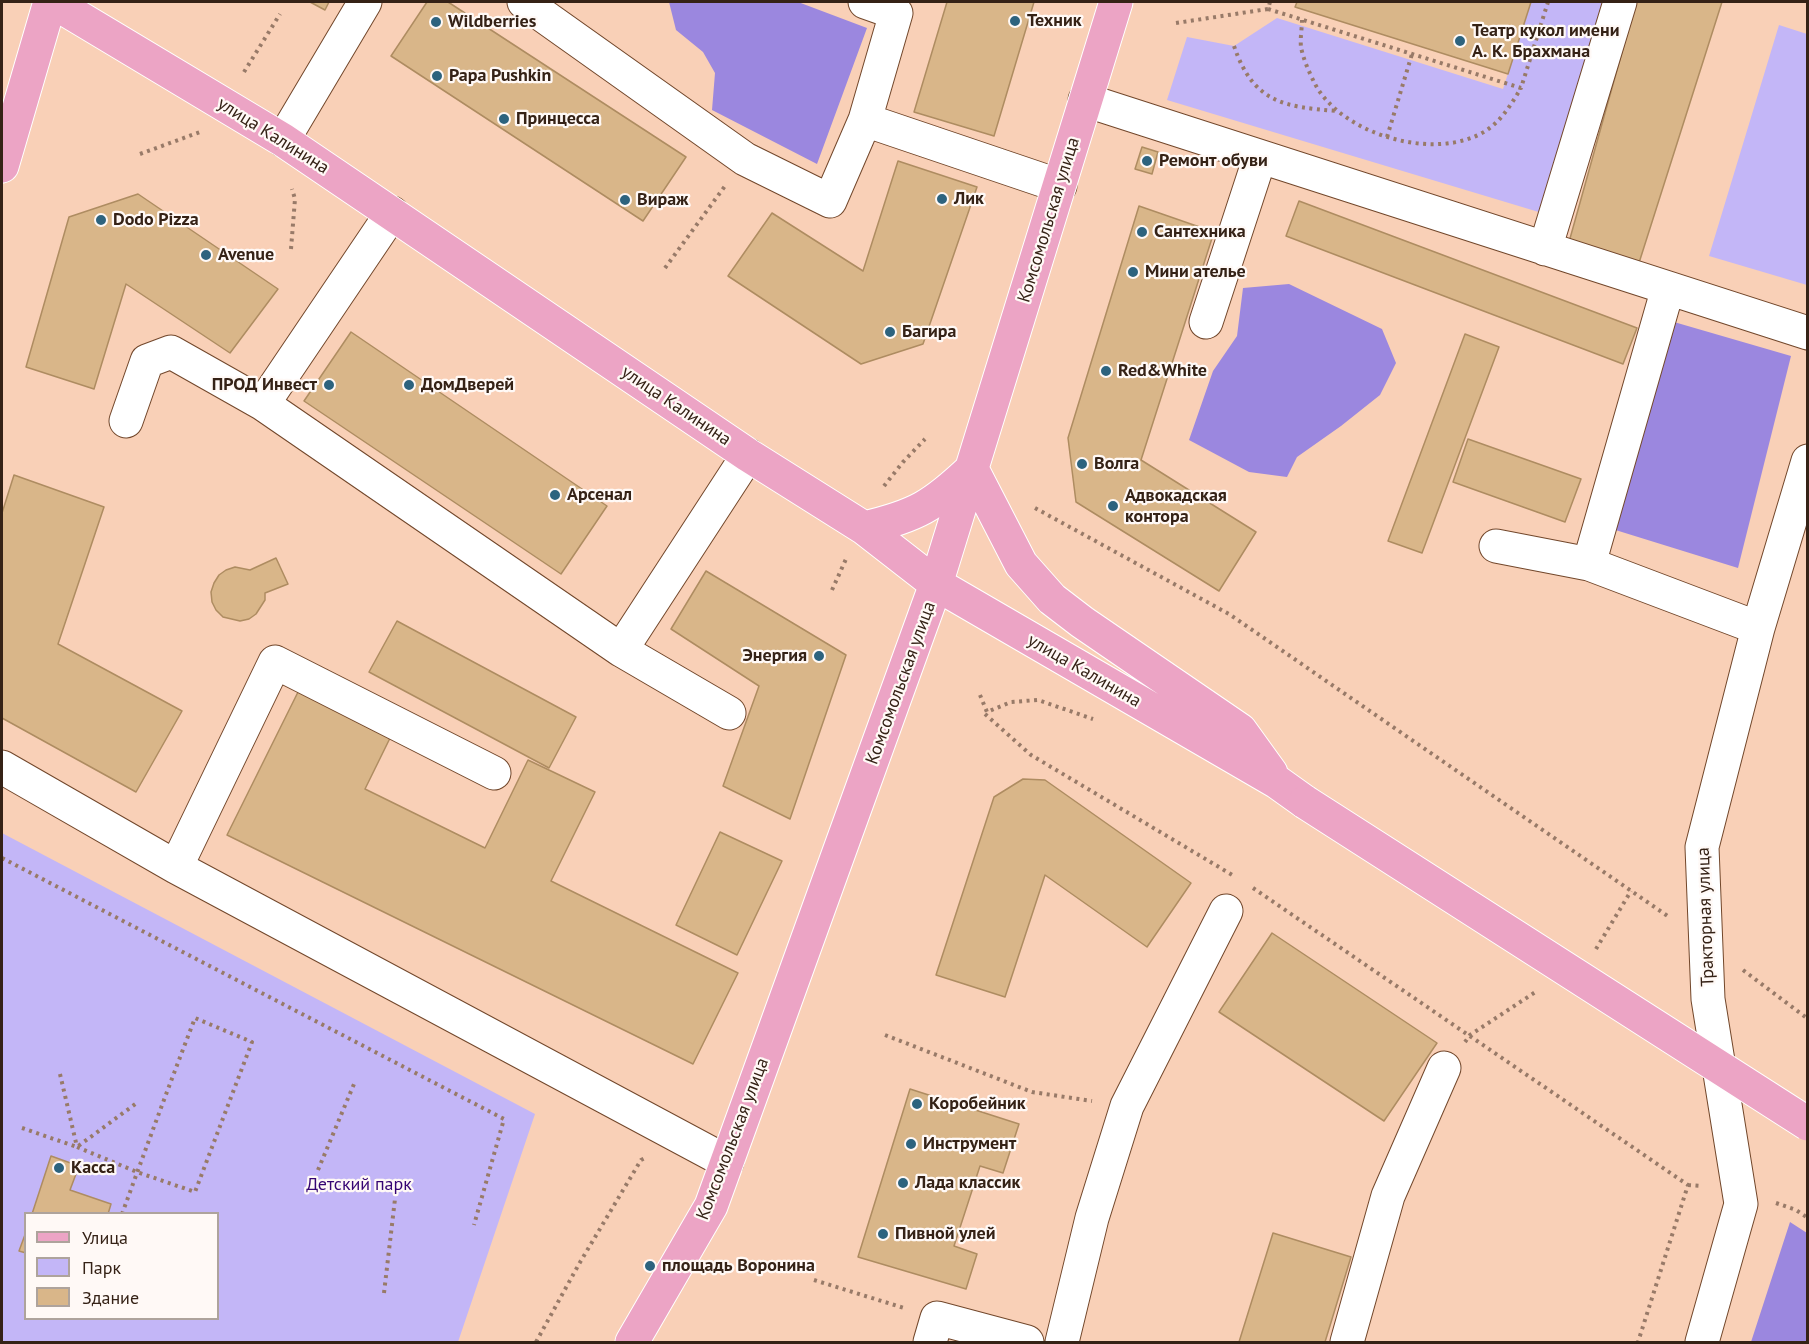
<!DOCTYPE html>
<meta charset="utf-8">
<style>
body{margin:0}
#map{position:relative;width:1809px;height:1344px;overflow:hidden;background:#f9d0b7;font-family:"PT Sans",sans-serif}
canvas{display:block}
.frame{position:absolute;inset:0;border:3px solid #352216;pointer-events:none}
.legend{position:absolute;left:24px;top:1212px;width:195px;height:108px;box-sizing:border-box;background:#fff9f6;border:2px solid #aea39c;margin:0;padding:8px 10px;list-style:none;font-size:18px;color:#352216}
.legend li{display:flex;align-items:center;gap:12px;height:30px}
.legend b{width:30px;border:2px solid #aea39c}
</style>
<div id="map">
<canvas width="1809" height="1344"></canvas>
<div class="frame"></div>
<ul class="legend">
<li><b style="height:8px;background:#eca4c5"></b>Улица</li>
<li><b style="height:16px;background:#c3b6f7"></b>Парк</li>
<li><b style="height:16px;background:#d9b689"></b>Здание</li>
</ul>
</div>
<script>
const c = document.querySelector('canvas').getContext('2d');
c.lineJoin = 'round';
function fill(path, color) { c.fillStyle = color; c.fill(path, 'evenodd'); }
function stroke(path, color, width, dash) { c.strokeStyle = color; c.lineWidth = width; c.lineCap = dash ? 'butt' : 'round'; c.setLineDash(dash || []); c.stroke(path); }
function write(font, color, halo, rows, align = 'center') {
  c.font = font + ' "PT Sans",sans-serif'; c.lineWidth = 4.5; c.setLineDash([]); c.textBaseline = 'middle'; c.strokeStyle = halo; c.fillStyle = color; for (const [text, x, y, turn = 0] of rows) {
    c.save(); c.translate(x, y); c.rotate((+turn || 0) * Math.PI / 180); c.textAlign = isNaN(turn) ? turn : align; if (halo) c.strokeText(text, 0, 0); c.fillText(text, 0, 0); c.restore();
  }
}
const green = new Path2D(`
 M1531,2h71l-60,211 -375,-113 20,-63 47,9 43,-28 226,71z
 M1779,25l28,9v251l-98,-29z
 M2,833l533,281 -77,228h-456zM26,1214h192v104h-192z`);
const forest = new Path2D(`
 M669,2h129l69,26 -50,136 -105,-54 3,-37 -12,-21 -27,-22z
 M1289,284l93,45 14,34 -16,32 -39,31 -44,31 -10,20 -38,-5 -60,-32 24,-69 24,-35 6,-48z
 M1674,322l117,34 -53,212 -129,-40z
 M1790,1222l17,11v109h-56z`);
const building = new Path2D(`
 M310,2h19l-4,8z
 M427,2h21l238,155 -43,64 -252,-165z
 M947,2h87l-40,134 -80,-24z
 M1297,2h234l-23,72 -213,-67z
 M1636,2h86l-84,264 -69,-24z
 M1142,147l16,5 -6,22 -17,-5z
 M898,161l79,26 -54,157 -62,20 -133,-88 44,-63 91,58z
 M138,194l140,95 -48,64 -104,-69 -32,105 -68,-22 43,-150z
 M1299,201l338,127 -14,36 -337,-128z
 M1139,206l75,26 -73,228 115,72 -37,59 -143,-89 -8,-64z
 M351,332l256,174 -46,68 -257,-173z
 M1465,334l34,13 -77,206 -34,-12z
 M1468,439l113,40 -16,43 -112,-40z
 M14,475l90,32 -46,137 124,67 -46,81 -134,-74v-205z
 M276,558l12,26 -23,9v7l-9,14 -7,5 -9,2 -17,-4 -7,-7 -4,-8 -1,-10 3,-9 5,-8 7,-5 9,-3 15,3z
 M706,571l140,84 -56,164 -67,-33 36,-100 -88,-57z
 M397,621l179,96 -27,51 -180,-96z
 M302,684l92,46 -29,59 120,59 43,-88 67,32 -44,89 187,92 -45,91 -466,-229z
 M1023,779l22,1 146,103 -44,64 -102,-72 -40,122 -69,-22 58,-178z
 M720,832l62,29 -45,94 -61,-30z
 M1272,933l165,110 -53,78 -165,-109z
 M910,1089l109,35 -16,49 -23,-7 -26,80 23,8 -11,35 -108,-32z
 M51,1156l28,10 -9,24 41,14 -3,10h-76z
 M26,1232v21l-7,-2z
 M1273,1233l78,24 -26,85h-86z`);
const path = new Path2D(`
 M1268,9l253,79 27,-86
 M1302,20c0,8 -2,19 -1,27 2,11 8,25 13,35 26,53 123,81 173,48 15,-10 25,-27 34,-42
 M1176,23l92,-14 2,-7
 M1234,46c19,56 49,61 103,65
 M244,72l36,-58
 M1387,137l25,-83
 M140,154l60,-22
 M291,249l4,-50 -3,-10
 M665,268l60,-82
 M884,486l19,-24 22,-23
 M1035,508l194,106 440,303
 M832,590l14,-31
 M980,695l7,17 24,-10 27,-2 55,19
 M985,714l46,41 203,121
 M2,858l502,261 -30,106
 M1253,888l435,297 -50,157
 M1596,949l35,-58
 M1743,970l65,49
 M885,1035l147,57 60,9
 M1465,1042l5,-7 67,-44
 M60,1074l17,73 60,25 58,20 57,-150 -57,-24c-25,65 -49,130 -73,196
 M22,1128l55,19 61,-45
 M318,1170l36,-86
 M1688,1185l14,1
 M1776,1203l20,7 12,8
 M814,1280l90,28
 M384,1293l11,-94
 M536,1342l43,-78 62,-104 4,-2`);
const minor = new Path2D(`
 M524,2l221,157 85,42 35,-81 31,-107 -31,-11
 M1085,100l723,233
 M865,120l195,66
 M283,140l82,-138
 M1545,249l75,-247
 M1668,288l-79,276 169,64
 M1206,322l54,-165
 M263,404l358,246
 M126,421l21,-60 24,-9 92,52 129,-191
 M1496,546l93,18
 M729,713l-108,-63 127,-195
 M2,767l174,100 551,295
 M176,867l99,-205 219,111
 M930,1342l7,-24 90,24
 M1062,1342l30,-124 35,-112 99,-195
 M1347,1342l41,-146 56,-128
 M1702,1342l39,-138 -33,-205 -6,-152 56,-219 50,-167`);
const major = new Path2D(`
 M53,2l230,138 465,315 116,73 72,56 341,198 28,20
 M2,166l48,-164
 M864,528c52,-12 69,-22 108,-59l49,95 31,35 30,23 158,108 31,43
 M632,1342l79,-136 225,-622 180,-582`);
const majorBridge = new Path2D(`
 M1305,802l503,322`);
const markers = [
 [1015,21,6,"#2d637e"],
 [436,22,6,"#2d637e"],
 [1460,41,6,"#2d637e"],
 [437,76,6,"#2d637e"],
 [504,119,6,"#2d637e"],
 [1147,161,6,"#2d637e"],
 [942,199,6,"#2d637e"],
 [625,200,6,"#2d637e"],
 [101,220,6,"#2d637e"],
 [1142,232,6,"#2d637e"],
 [206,255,6,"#2d637e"],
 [1133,272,6,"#2d637e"],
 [890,332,6,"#2d637e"],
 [1106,371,6,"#2d637e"],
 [329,385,6,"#2d637e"],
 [409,385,6,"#2d637e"],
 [1082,464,6,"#2d637e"],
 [555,495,6,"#2d637e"],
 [1113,506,6,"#2d637e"],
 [819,656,6,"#2d637e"],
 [917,1104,6,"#2d637e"],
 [911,1144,6,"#2d637e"],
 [59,1168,6,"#2d637e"],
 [903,1183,6,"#2d637e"],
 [883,1234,6,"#2d637e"],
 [650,1266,6,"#2d637e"]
];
const poiNames = [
 ["Техник",1027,21],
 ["Wildberries",448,22],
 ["Театр кукол имени",1472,31],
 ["А. К. Брахмана",1472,52],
 ["Papa Pushkin",449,76],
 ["Принцесса",516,119],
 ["Ремонт обуви",1159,161],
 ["Лик",954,199],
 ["Вираж",637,200],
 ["Dodo Pizza",113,220],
 ["Сантехника",1154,232],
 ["Avenue",218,255],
 ["Мини ателье",1145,272],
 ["Багира",902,332],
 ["Red&White",1118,371],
 ["ПРОД Инвест",317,385,"right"],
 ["ДомДверей",421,385],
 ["Волга",1094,464],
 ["Арсенал",567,495],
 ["Адвокадская",1125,496],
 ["контора",1125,517],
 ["Энергия",807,656,"right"],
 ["Коробейник",929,1104],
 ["Инструмент",923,1144],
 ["Касса",71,1168],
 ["Лада классик",915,1183],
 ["Пивной улей",895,1234],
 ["площадь Воронина",662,1266]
];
const streetNames = [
 ["улица Калинина",273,136,32],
 ["Комсомольская улица",1049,220,-73],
 ["улица Калинина",676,406,34],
 ["улица Калинина",1084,671,30],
 ["Комсомольская улица",901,683,-70],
 ["Тракторная улица",1706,917,-92],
 ["Комсомольская улица",733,1139,-69]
];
const parkNames = [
 ["Детский парк",359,1185]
];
fill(green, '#c3b6f7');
fill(forest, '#9b87df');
fill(building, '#d9b689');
stroke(building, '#ae8c61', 1.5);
stroke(minor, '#72472b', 35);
stroke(major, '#fff', 35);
stroke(path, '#987a68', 4, [3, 4.5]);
stroke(minor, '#fff', 33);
stroke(major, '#eca4c5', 33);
stroke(majorBridge, '#fff', 35, []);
stroke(majorBridge, '#eca4c5', 33);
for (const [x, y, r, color] of markers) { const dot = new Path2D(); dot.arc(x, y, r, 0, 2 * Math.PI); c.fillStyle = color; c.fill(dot); stroke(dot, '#fff9f6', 2); }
write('bold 18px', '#352216', '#fff9f6', poiNames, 'left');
write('18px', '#352216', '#fff9f6', streetNames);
write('18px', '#350472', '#fff9f6', parkNames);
</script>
